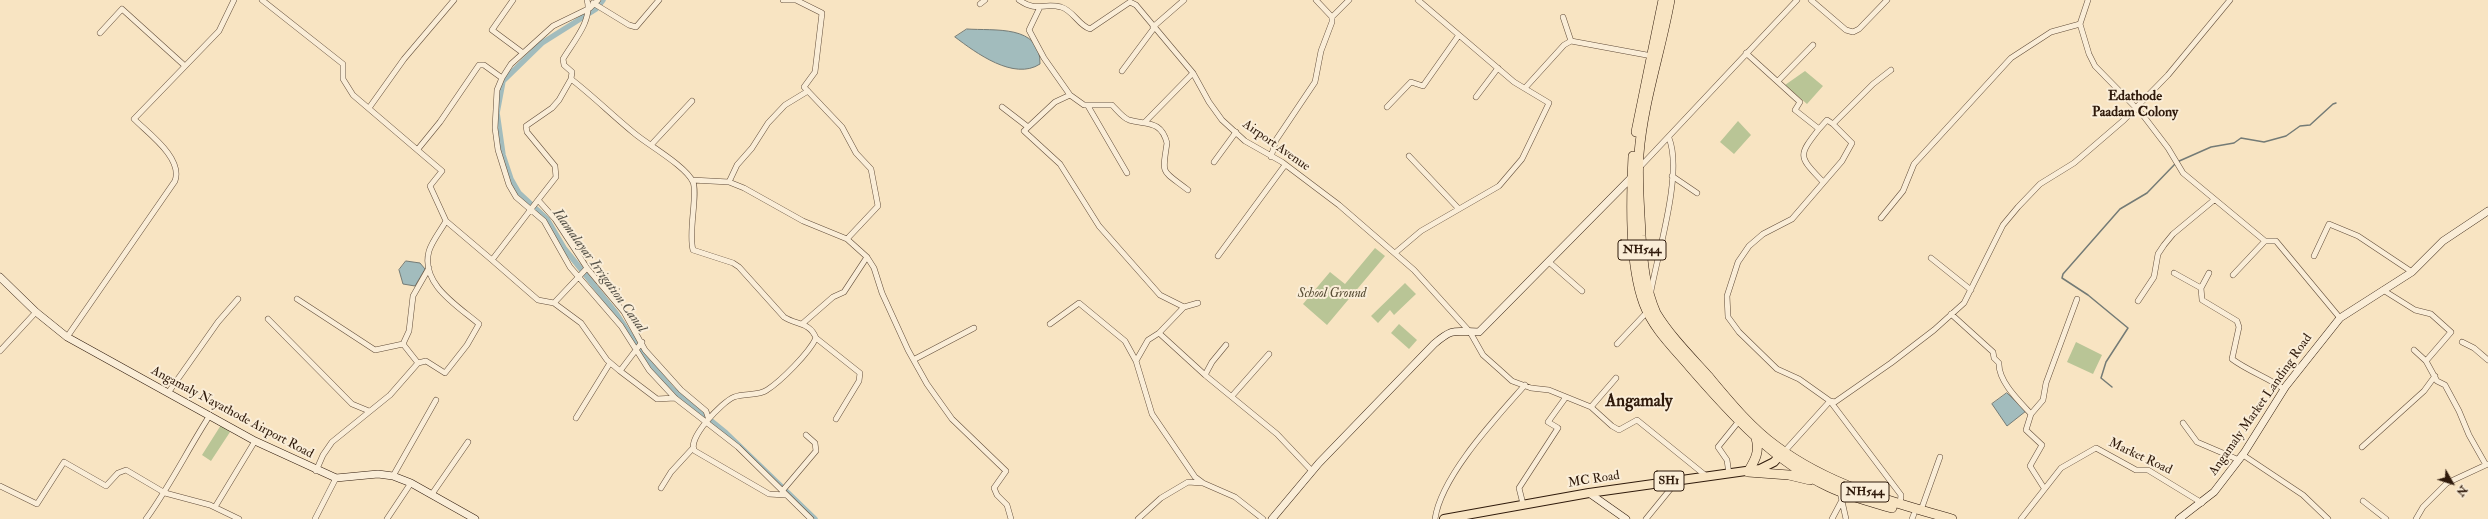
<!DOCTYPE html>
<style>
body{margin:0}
#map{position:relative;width:2488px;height:519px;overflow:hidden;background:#f8e4c2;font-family:"IM FELL Double Pica",serif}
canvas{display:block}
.north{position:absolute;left:2432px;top:463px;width:40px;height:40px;-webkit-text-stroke:3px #faedd7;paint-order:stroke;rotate:129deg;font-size:11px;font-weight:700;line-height:16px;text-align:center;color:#2f1a0b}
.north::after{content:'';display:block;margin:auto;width:14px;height:18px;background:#2f1a0b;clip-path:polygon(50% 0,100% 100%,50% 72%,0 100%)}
</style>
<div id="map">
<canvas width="2488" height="519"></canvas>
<div class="north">N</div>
</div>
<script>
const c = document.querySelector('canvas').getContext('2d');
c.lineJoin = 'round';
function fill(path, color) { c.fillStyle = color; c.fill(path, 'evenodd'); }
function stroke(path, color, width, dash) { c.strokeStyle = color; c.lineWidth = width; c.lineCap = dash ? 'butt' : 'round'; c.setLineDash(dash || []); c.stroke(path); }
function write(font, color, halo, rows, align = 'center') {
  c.font = font + ' "IM FELL Double Pica",serif'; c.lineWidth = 4; c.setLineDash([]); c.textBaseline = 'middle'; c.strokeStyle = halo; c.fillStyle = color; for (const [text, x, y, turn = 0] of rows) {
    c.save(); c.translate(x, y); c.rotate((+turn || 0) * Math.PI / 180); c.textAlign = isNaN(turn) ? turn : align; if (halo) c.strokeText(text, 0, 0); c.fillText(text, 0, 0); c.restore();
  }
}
const green = new Path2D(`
 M1805,71l18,15 -16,18 -22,-19z
 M1738,121l13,14 -17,19 -14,-12z
 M1375,248l10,8 -58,69 -24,-21 27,-32 15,12z
 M1405,283l11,11 -22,21 -4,-5 -12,13 -7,-7z
 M1399,324l18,16 -8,9 -18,-16z
 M2076,342l26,13 -9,19 -26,-12z
 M221,425l9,7 -19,29 -9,-6z`);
const water = new Path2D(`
 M967,29c27,2 74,-5 73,35 -26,17 -64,-11 -85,-27z
 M406,261l14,2 5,6 -10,17 -12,-2 -4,-14z
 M2007,393l19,18 -19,15 -15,-22z`);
const stream = new Path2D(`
 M2177,162l34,-15 23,-4 7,-5 23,4 22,-6 14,-10 10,-1 23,-21 3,-1
 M2112,387l-11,-9 5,-16 22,-34 -40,-33 -26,-17 1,-4 57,-65 27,-16 28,-29`);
const canal = new Path2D(`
 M603,0l-7,9 -54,34 -39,38 -6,32 6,42 8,24 8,14 28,26 17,29 52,65 26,40 30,36 54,44 89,86`);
const street = new Path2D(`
 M262,0l81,64v15l10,16 89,76 -12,15 16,35
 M513,0l-21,30 31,23
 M587,0c6,20 -14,42 -24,59l1,6 8,7 -1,7 -12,21 -7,8 -26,18 1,6 28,34 1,11 -18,23 17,19 32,49 37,44 21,38 36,40 25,21 2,6
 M598,0l-8,8 -37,18 -42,38 -9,14 -5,12 -2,38 3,22 11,35 7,12 28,24 26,46 51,59 28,44 26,28 63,49 73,72
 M783,0h13l26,13 -7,59 -11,15 38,40 14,26 15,16 7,37 -31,33
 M1019,0c19,13 23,2 42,7 13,4 17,18 29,22l40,-27 6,3 57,68 16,29 13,18 23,21 37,21 57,43 75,65 56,62 13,23 18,16 11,10 19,7 18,2 42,17 21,19 7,4 18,-10 68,55
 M1811,0l35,30 7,2 6,-3 28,-29
 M2088,0l-8,24 9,30 6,12 47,48 26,34 15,25 82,68h11l64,77
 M593,3l36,22 7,2 23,-27
 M980,4l5,-4
 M1040,7l-11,23 15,28 26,37
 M1332,17l17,-17
 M1563,17l8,24
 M1153,27l31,-27
 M100,33l22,-24 63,57
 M1746,53l54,49 -5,8 24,19 8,-9 6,4
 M1891,70l-18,14 -40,40 19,19 -10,18 -50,58 -29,15 -14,12 -11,16 -11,34 1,21 11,15 38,37 22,10 31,22 71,94 -1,9
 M1122,71l32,-43
 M571,79c22,17 41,36 63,54 14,12 52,33 59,49 5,12 -5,50 0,68l40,13 6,4 45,50c12,8 26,5 32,21l44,35 -1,8 -23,38
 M1778,81l35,-36
 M1525,88l39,-43 7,-4 81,15
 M1476,97l22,-29
 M1088,106l39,67
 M1002,107l26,20
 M1387,107l24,-25 12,4 36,-51
 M369,108l35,-49 50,-59
 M1145,122l48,-49
 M1819,129c-22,28 -20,27 4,53
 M651,145l41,-44
 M418,149l22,-27 39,-57h5l18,13
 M1409,156l49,52
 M1271,157l5,-17 39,-58 6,-31 11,-29v-5l-16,-17
 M1214,162l22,-30
 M1639,168l158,-168
 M1672,176l25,17
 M692,180l37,2 8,-17 15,-17 16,-25 17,-18 23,-14
 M729,182l15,6 59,33 44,18 20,18 7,11 8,25 26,57 19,34 25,35 54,52 -12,17 3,7 10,10 4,14
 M1188,190c-27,-21 -26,-14 -21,-47 -6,-23 -20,-18 -38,-23 -6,-2 -12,-10 -17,-15h-28l-14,-10 -15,7 -31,29 36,33 39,62 61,69 24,12 14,-4
 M1881,218l22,-27 11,-27 97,-106 40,-26 29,-8
 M1395,253l26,-22 78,-45 23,-27 27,-56 -35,-21 -96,-82
 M1218,256l67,-91
 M2314,256l15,-32 29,12 54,36
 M1931,258l40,32
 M492,260l46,40 16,3 27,20 26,37 13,11 22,-29
 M1549,262l33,29
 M2174,273l27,15
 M2209,273l-8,15 1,12 35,21 2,6 -7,32c16,12 35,18 52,30
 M2233,275l32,-34
 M2383,290l32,20 16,4 20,18 -25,29
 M1651,291c7,-39 32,-118 18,-153
 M297,299l78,51 28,-6
 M2138,301l16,-24 4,-23 6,-9 9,-11 41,-34
 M554,303l33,-35
 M1184,307l-25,26 -11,7 -12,21 16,53 43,63 8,6 32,14 28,22
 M1951,314l42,38 1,6 5,5c-1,18 20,38 32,51l-5,16 16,15 -12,21 14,22
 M268,319l84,85 17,7
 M802,324l31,-27 11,-5 23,-35
 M1050,324l29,-21 46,38 11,20
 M1159,333l46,42
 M67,337l108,-156c8,-23 -26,-47 -41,-62l85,-88 15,-31
 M2462,342l12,6 14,12
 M1617,344l30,-32
 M1226,345l-14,17 -7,13 72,59 35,37
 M2414,350l12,11 11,20 8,4 14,26 10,24 17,30
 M0,351l36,-39
 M915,359l59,-31
 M418,363l-15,-19 6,-13 4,-35 16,-28
 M620,371l37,28 18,-1
 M168,393l50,-71 20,-23
 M1232,396l37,-42
 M1591,407l25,-29
 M2031,414l12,-14 3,-17 31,-84
 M576,418l34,-55
 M2183,423l14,19 42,18
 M2362,447l62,-56 11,-15
 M1784,452l46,-51 5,1 56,-39 43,-33 30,-27 39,-78 15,-18 22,-23 34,-21 50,-43 44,-45 62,-75
 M2243,455l60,40 25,24
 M316,471l7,-16 9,-13 58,-47 28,-32 8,-2 19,12 22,-28 12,-21c-21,-18 -59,-40 -50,-73 3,-10 12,-21 17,-30l46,39 46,-60
 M1729,474l-2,-14 -9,-13 21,-26
 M393,476l43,-76
 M0,486l37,18 27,-42 42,24 12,-13 8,-3 39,23 45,12 29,14
 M661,488l10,-16 22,-24
 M783,490l33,-39 -1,-8 -9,-8
 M1840,492l6,27
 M432,494l36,-52
 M785,495l-16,-1 -74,-43c-10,-11 28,-50 39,-54 10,-4 25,-1 33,-7 14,-9 42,-37 49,-52
 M2363,501l23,18
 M1523,504l-4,-16 39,-60 -10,-6 18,-25
 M215,507l40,-66
 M1921,510l19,-53
 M146,519c24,-33 42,-70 64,-104
 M315,519l21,-41
 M387,519l24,-36
 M1138,519l23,-21 27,-16 14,1
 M1435,519c6,-43 61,-101 90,-134
 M1646,519l31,-38
 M1832,519l9,-17
 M1912,519l2,-5
 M2021,519l40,-51 35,-20 40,22h12l54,33
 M2416,519l7,-12 24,-24 41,-19`);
const secondary = new Path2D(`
 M0,277l36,35 31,25 188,104 81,37 42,-4 15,2 18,7 64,36
 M1589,493l37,26
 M1272,519l47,-56 115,-119c20,-17 20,-12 45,-12l152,-154
 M2179,519l35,-27 30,-39 42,-67 54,-68 72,-46 31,-31 45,-30`);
const primary = new Path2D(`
 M1444,519l145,-26 171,-24 14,-7 9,-10`);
const highway = new Path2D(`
 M1670,0c-9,51 -27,102 -31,154 -2,27 1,55 2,82 2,27 4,52 15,77 14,23 34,43 52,63 21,25 42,51 68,70 52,39 115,56 176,73
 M1636,132l27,-132
 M1633,156c-2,43 -4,108 11,148 9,24 29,43 46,63 40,46 82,93 139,120 19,9 42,15 63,21
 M1756,438c4,14 -1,22 -8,34l41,3 21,5`);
const shields = [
 [1642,250,48],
 [1669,481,30],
 [1865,492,48]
];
const shieldNames = [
 ["NH544",1642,250],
 ["SH1",1669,481],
 ["NH544",1865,492]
];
const streetNames = [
 ["Airport Avenue",1276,146,35],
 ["Angamaly Market Landing Road",2261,405,-55],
 ["Angamaly Nayathode Airport Road",232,413,28],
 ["Market Road",2140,457,25],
 ["MC Road",1594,480,-9]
];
const parkNames = [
 ["School Ground",1332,294]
];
const neighbourhoodNames = [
 ["Edathode",2135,97],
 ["Paadam Colony",2135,113]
];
const waterNames = [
 ["Idamalayar Irrigation Canal",599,271,54]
];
const districtNames = [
 ["Angamaly",1639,402]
];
fill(green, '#b9c596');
fill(water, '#a2bcbd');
stroke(water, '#747b76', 1);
stroke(stream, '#747b76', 1.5);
stroke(canal, '#a2bcbd', 5.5);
stroke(street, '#614c39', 6);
stroke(secondary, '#2f1a0b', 8);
stroke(primary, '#2f1a0b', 10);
stroke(highway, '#2f1a0b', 10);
stroke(street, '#faedd7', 5);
stroke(secondary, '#faedd7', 7);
stroke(primary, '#f8e4c2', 8);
stroke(highway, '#f8e4c2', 9);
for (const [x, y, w] of shields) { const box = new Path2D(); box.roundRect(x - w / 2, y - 10, w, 20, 3); c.fillStyle = '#faedd7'; c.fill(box); stroke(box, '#2f1a0b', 1); }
write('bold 12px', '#2f1a0b', null, shieldNames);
write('13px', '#2f1a0b', '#faedd7', streetNames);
write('italic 13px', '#584d35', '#faedd7', parkNames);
write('bold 14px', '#2f1a0b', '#faedd7', neighbourhoodNames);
write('italic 14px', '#575349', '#faedd7', waterNames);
write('bold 17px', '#2f1a0b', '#faedd7', districtNames);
</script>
